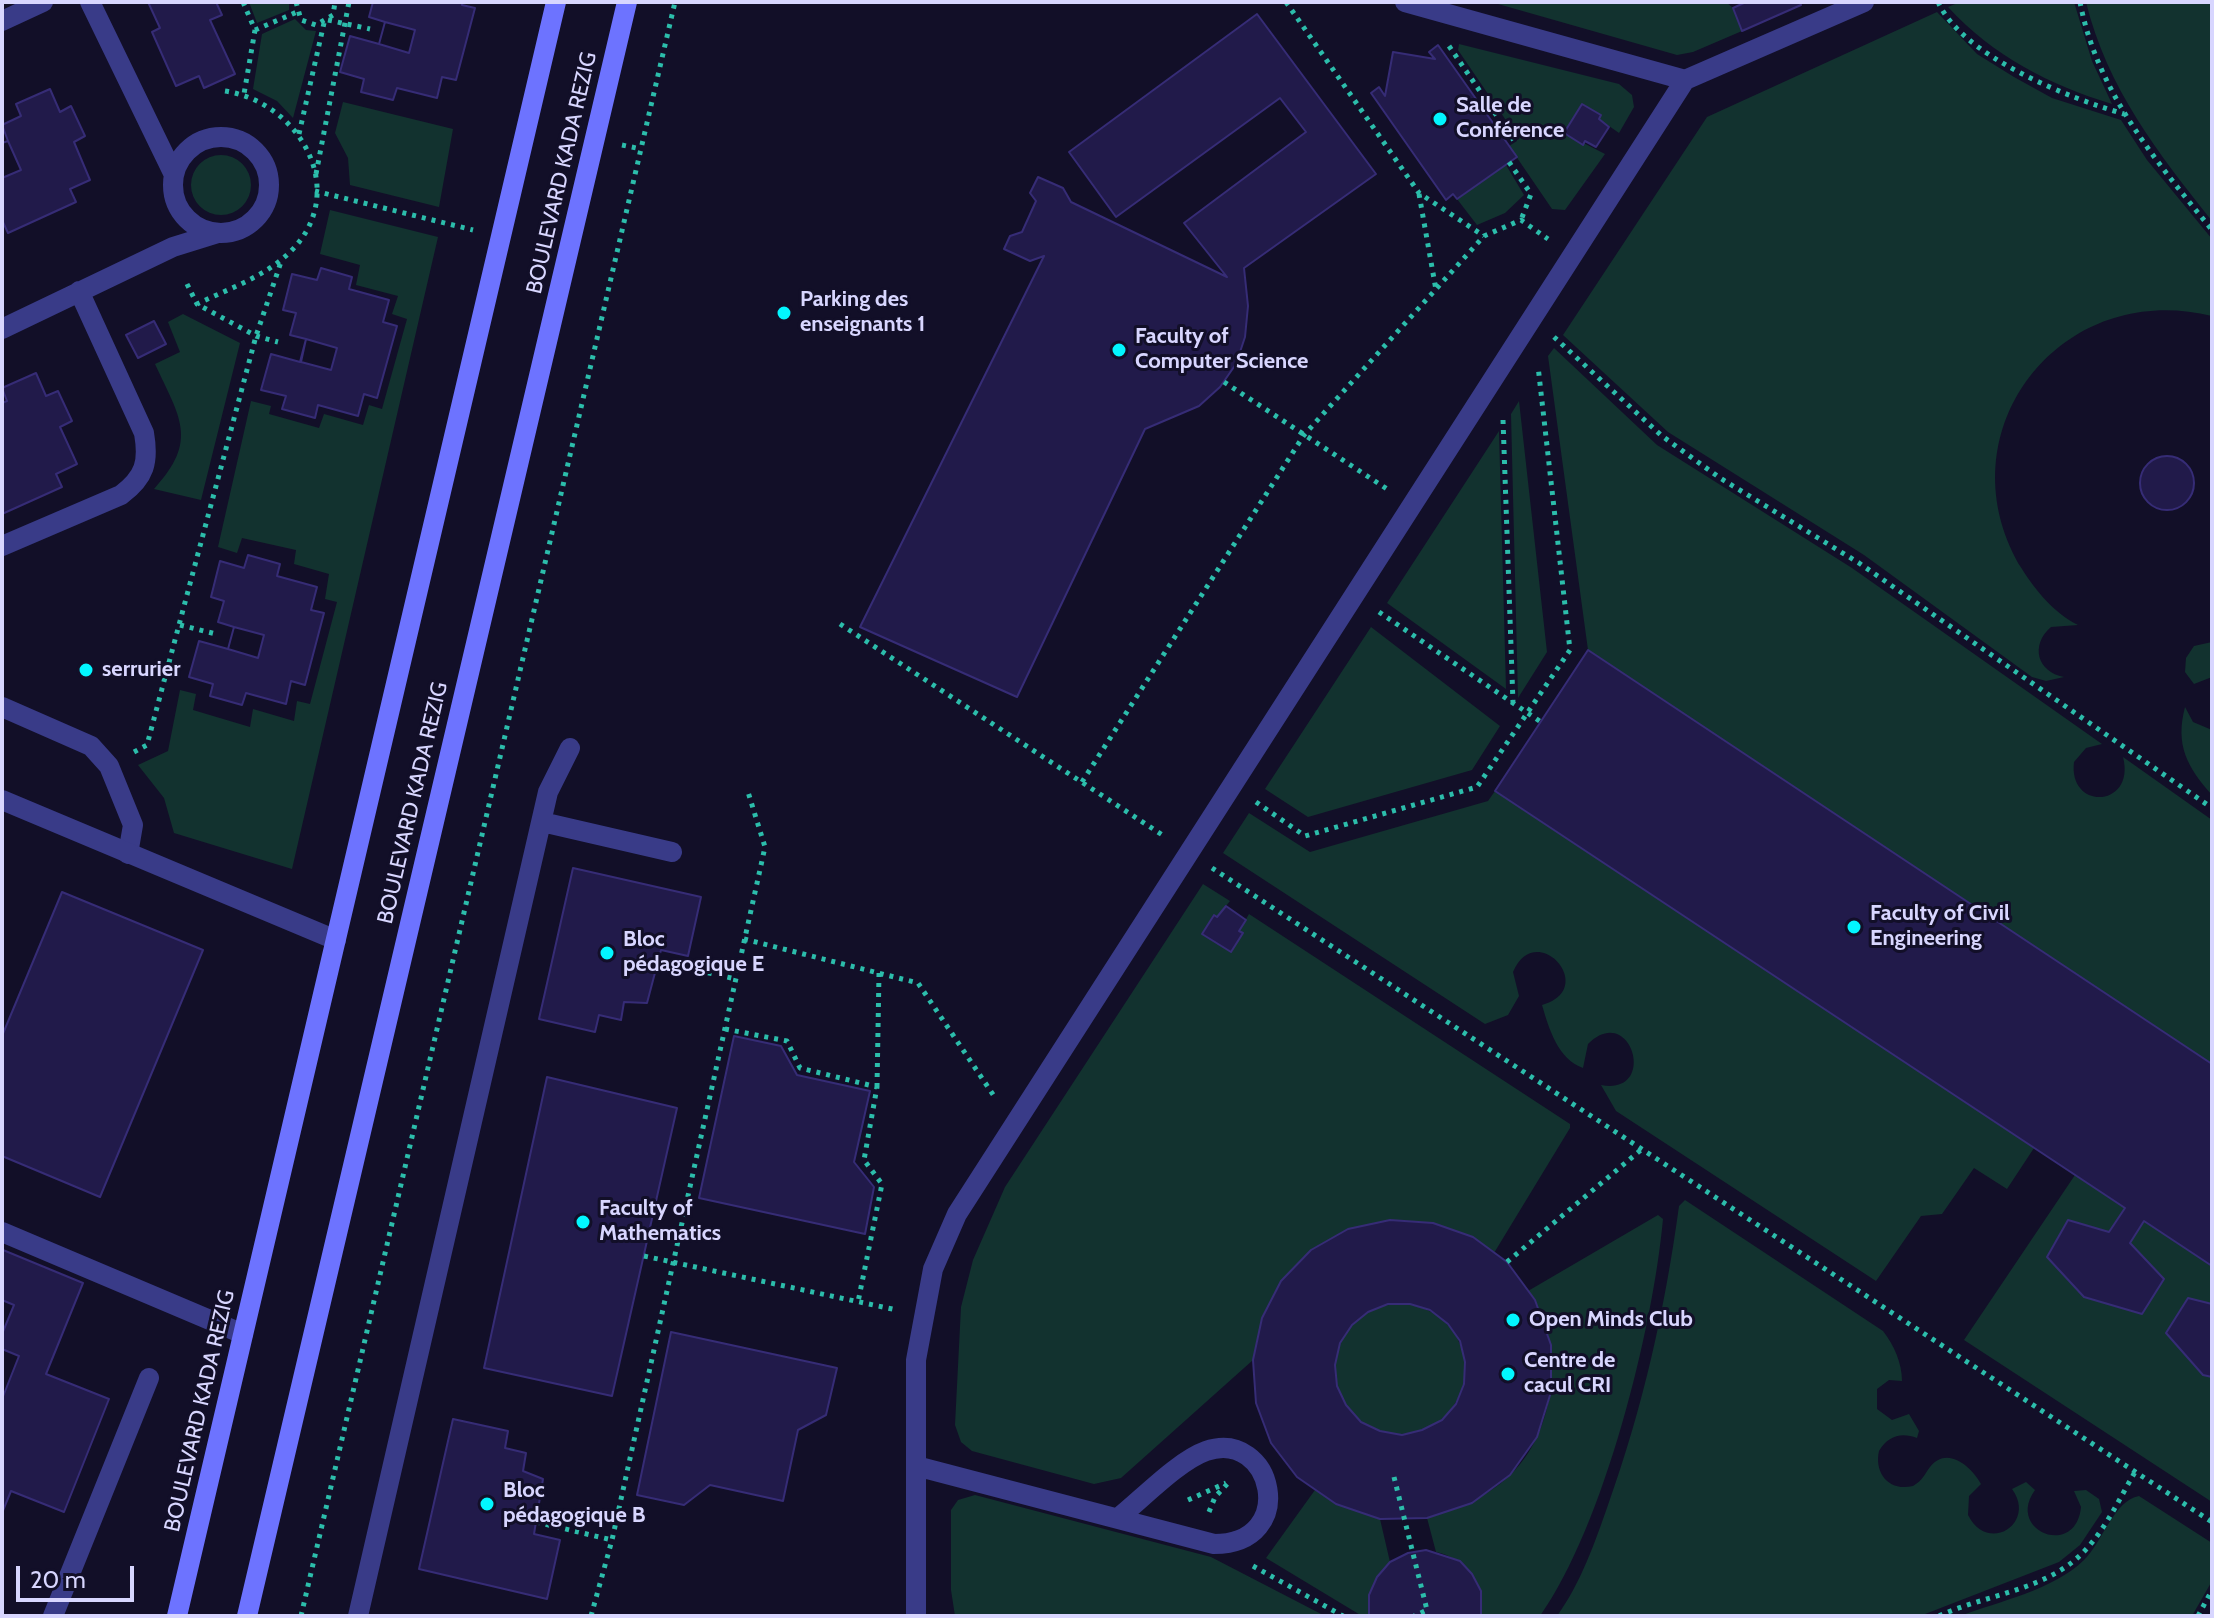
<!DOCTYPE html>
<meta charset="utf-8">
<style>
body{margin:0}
#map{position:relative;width:2214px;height:1618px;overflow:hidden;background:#120f28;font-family:Cabin,sans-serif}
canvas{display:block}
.frame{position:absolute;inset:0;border:4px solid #d8d6ff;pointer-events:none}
.scale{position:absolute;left:16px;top:1566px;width:118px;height:36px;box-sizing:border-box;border:4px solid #d8d6ff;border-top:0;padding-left:10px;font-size:24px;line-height:28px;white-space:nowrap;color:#d8d6ff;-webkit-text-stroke:6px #120f28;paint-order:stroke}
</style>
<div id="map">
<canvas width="2214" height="1618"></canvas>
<div class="frame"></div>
<div class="scale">20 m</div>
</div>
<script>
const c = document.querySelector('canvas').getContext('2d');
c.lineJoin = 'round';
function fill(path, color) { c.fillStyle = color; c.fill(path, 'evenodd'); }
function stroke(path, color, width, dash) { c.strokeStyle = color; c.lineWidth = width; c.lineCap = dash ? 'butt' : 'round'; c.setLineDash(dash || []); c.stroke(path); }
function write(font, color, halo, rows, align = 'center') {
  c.font = font + ' Cabin,sans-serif'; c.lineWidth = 6; c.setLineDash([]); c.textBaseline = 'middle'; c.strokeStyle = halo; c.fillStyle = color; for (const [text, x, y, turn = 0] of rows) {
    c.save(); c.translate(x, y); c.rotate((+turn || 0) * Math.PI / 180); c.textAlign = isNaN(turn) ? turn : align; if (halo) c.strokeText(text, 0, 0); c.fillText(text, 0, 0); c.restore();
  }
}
const green = new Path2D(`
 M249,2h40v8l-32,13z
 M1491,2h235l7,6 9,23 -49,21 -16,3z
 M1960,2h114l18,59 20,43c-62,-19 -119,-48 -164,-97z
 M2086,2h126v219c-54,-68 -105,-133 -126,-219z
 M1937,12l40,42 37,23 38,21 69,22 26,40 65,79v77c-152,-38 -272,117 -190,253 13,21 33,45 56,56l-27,2c-21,18 -14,45 13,50l-18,4 -14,-4 -168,-122 -196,-123 -105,-97 144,-218z
 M295,19l11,11 10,1 -23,87 -16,-17 -24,-12 9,-55z
 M1459,44l160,40 13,11 2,12 -15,26 -20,-14 2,-4 -19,-11 -18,29 41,21 -40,56 -13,-1 -43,-63 8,-5 -1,-6 -58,-85z
 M343,102l110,27 -14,78 -89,-22 -2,-27 -13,-25z
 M191 185a30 30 0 1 1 60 0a30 30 0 1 1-60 0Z
 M1506,165l18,30 -19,18 -28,12 -20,-26z
 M330,210l108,27 -146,632 -118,-36 -10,-35 -26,-33 30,-14 12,-61 16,4 -3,16 57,17 3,-18 41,12 3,-20 13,3 27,-102 -12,-3 4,-25 -35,-10 2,-14 -54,-12 -5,15 -19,-6 33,-146 20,5 -2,8 50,14 5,-14 39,11 6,-20 13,4 25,-90 -15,-5 6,-18 -42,-11 4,-20 -40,-11z
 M183,314l57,29 -39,157 -47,-11c45,-49 26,-71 1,-125l25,-12 -12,-30z
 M1554,348l103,97 195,123 250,176 -16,4 -12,14c-6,49 62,46 49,-5l89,63v244l-624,-414 -40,-294z
 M1519,401l28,251 -29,46 -7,-284z
 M1499,431l7,258 -119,-86z
 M1371,627l129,99 -28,44 -164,47 -43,-28z
 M2212,642v35l-18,7 -9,-12 1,-14 8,-12z
 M2185,707l8,15 19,8v65c-25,-28 -37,-50 -27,-88z
 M1495,791l539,357 -27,41 -33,-21 -32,46 -21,2 -45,65 -260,-170 -15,-26c58,11 30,-84 -13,-41l-5,24c-25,-9 -34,-39 -41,-63 58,-16 -6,-87 -29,-33l6,24 -11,19 -23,9 -262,-171 26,-40 61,39 178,-51z
 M1203,884l27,17 -13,16 -4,-2 -11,19 37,-3 10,-17 321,210v4l-76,125 -21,-16 -40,-14 -43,-3 -109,61 -19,37 -9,42 -132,118 -27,6 -122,-33 -11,-9 -6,-17 6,-118 12,-47 32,-73z
 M2075,1175l50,33 -16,24 -41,-11 -21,35 37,41 58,16 21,-34 -33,-36 14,-22 68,45v38l-24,-6 -21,35 36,42 9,2v125l-248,-162z
 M1685,1200l198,131c11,14 19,32 19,50l-13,-1 -12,9v20l15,11 17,-6 10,17 -2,7c-16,-6 -29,-2 -38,13 -5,22 10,41 34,35 10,-6 11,-11 17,-19 17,-22 42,0 51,17l-12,12 -1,19c20,40 69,8 44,-26l14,-7 9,8c-30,41 41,69 46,17l-7,-16 12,-1 13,9 3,13 -22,33 -21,17 -139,54h-363c24,-33 38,-74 51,-111 35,-98 57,-196 71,-299z
 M1658,1215l5,4c-10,110 -59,307 -123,397h-59c5,-28 -17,-59 -45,-64l-9,-34c30,-10 57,-19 81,-41 49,-44 58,-133 20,-186z
 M1335 1369a65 65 0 1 1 130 0a65 65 0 1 1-130 0Z
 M1315,1490l21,14 44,15 10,43 -21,33v21h-7l-96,-58z
 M975,1495l236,62 114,59h-370l-4,-26v-80l7,-10z
 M2139,1496l73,47v38l-20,35h-232c40,-15 93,-26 124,-56 18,-17 30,-60 55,-64z`);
const building = new Path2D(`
 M148,2h68l6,13 -12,5 25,54 -31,14 -5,-12 -23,10 -24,-54 8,-4z
 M373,2h89v3l13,3 -19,72 -14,-3 -5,21 -40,-10 -4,12 -32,-8 3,-13 -24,-7 10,-36 29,8 6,-22 -16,-5z
 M1746,2h54l1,3 -59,26 -9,-23z
 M1257,14l119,160 -132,94 4,38 -3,31 -9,27 -16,23 -21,19 -54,23 -128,268 -157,-70 184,-371 -14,5 -26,-12 6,-13 12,-4 14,-31 -6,-8 8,-16 25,11 8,14 156,75 -43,-54 122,-91 -26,-34 -164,119 -47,-65z
 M385,22l30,8 -6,23 -30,-9z
 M1438,45l79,112 -60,42 -4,-5 -7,6 -75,-107 8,-6 6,9 8,-44 42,7 -6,-7z
 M50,89l10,23 11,-6 14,30 -11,6 16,38 -20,9 6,13 -68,31 -6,-13v-77l6,-2 -6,-16 19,-9 -5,-12z
 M1582,104l19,11 -2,4 10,8 -13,20 -11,-6 -2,4 -19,-12z
 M8,141l13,29 -19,8v-35z
 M321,268l31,9 -3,12 40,11 -6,22 14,4 -20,72 -13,-4 -6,22 -40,-11 -3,13 -33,-9 4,-13 -25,-6 10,-36 29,8 6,-23 -16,-4 6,-22 -13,-3 9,-36 25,6z
 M154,321l12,23 -28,14 -12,-23z
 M306,339l31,9 -6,22 -30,-8z
 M36,373l10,23 12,-5 14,30 -12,6 17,37 -21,10 6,13 -60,27v-111l5,-2 -5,-13z
 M2140 483a27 27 0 1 1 54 0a27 27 0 1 1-54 0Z
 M248,555l32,9 -3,12 40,11 -6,23 13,3 -19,72 -14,-4 -5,23 -40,-11 -4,12 -32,-9 3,-12 -24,-7 10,-36 29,8 6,-22 -16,-5 6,-21 -13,-4 9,-36 24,7z
 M234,627l30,8 -6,23 -30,-9z
 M1588,650l624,414v202l-68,-45 -14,22 34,36 -22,35 -58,-17 -37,-40 21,-37 41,12 16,-24 -630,-417z
 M573,868l128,29 -13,59 -27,-6 -14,53 -23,-1 -3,18 -22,-5 -4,17 -56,-13z
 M62,892l141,58 -103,247 -98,-41v-120z
 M1226,906l20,14 -7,11 4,2 -12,19 -29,-18 12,-19 3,2z
 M734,1036l47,10 16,29 73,16 -16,71 20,25 -9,47 -166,-36z
 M547,1077l130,31 -65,288 -128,-28z
 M1390,1220l43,3 40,14 34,25 28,38 16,45v47l-14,45 -27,38 -38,28 -45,15 -47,1 -44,-15 -39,-27 -26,-34 -15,-40 -3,-43 9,-42 19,-37 30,-31 37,-21zM1388,1304h22l20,6 18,14 12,17 5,21 -1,22 -8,20 -14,16 -20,10 -20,5 -22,-4 -19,-9 -15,-17 -9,-19 -2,-21 5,-22 12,-18 16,-13z
 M3,1250l80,33 -37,91 63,25 -45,113 -53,-21 -9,22v-114l17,-43 -17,-7v-15l12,-29 -12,-5z
 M2188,1298l24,6v73l-9,-2 -37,-42z
 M671,1332l166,36 -11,47 -28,15 -15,71 -73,-16 -26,20 -47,-10z
 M453,1419l55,12 -3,17 21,5 -3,18 20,8 -9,55 26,6 -13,59 -128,-30z
 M1426,1550l34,11 12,13 9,17v25h-112v-21l8,-18 13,-15 18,-9z`);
const path = new Path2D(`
 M243,2l12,28 -11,64
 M296,2l5,18 15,5 17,-10 2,-13
 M1286,2l133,191 65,43
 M1938,2c25,55 131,96 186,112
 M2080,2c17,90 76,159 132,228
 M328,20l42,9
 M255,30l42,-18
 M1449,46l63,92 -5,4
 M225,91c77,12 126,103 64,162 -25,24 -61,36 -92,51l59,32 22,6
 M299,134l25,-111
 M622,145l19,4
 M1509,162l22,32 -10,26
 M316,174l33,-172
 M315,191l158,39
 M1419,194l17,96
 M187,284l10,20
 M1554,337l108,99 58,42 139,85 353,245
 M1224,382l163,107
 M1503,420l10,283
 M1379,612l162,110
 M840,624l324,212
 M180,625l36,9
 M134,752l13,-7 109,-409 26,-77
 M1082,782l222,-347 180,-199 37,-16 27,19
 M1256,802l49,34 172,-49 93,-137 -32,-284
 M1212,868l1000,654
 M744,939l174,44 78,116
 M659,962l77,17
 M725,1029l62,12 13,27 77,19 -13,73 18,24 -24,118
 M877,1087l2,-114
 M644,1256l253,54
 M1507,1262l135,-113
 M1394,1477l33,133 -13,6
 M1188,1500l38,-17
 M1209,1512l6,-15 14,-15
 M536,1522l76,18
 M1253,1566l90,50
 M301,1616l374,-1614
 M591,1616l21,-76 153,-693 -17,-55
 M1939,1616c43,-20 100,-25 137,-57 26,-22 42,-58 59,-87
 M2198,1616l14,-26`);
const service = new Path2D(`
 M1405,2l280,78
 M542,822l130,30
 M916,1466l298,78c86,0 59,-116 -8,-93 -28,10 -64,48 -88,67
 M358,1616l190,-824 22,-44
 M916,1616v-256l17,-91 24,-55 728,-1134 179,-78`);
const minor = new Path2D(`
 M90,2l84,173
 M2,21l41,-19
 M173 185a48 48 0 1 1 96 0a48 48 0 1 1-96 0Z
 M2,329l171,-82 45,-14
 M2,546l119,-51c24,-18 28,-33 23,-62l-65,-142
 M2,707l89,39 18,20 24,59 -5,29
 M2,1232l241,102
 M53,1616l96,-238`);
const tertiary = new Path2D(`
 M2,800l334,140`);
const secondary = new Path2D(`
 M177,1616l379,-1614
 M247,1616l380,-1614`);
const markers = [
 [1440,119,8,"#02f6ff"],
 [784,313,8,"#02f6ff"],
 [1119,350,8,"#02f6ff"],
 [86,670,8,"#02f6ff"],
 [1854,927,8,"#02f6ff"],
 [607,953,8,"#02f6ff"],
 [583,1222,8,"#02f6ff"],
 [1513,1320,8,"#02f6ff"],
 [1508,1374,8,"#02f6ff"],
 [487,1504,8,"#02f6ff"]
];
const poiNames = [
 ["Salle de",1456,106],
 ["Conférence",1456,131],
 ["Parking des",800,300],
 ["enseignants 1",800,325],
 ["Faculty of",1135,337],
 ["Computer Science",1135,362],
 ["serrurier",102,670],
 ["Faculty of Civil",1870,914],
 ["Engineering",1870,939],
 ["Bloc",623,940],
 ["pédagogique E",623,965],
 ["Faculty of",599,1209],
 ["Mathematics",599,1234],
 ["Open Minds Club",1529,1320],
 ["Centre de",1524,1361],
 ["cacul CRI",1524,1386],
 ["Bloc",503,1491],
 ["pédagogique B",503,1516]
];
const streetNames = [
 ["BOULEVARD KADA REZIG",562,173,-77],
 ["BOULEVARD KADA REZIG",413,803,-77],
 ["BOULEVARD KADA REZIG",200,1411,-77]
];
fill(green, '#12322f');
fill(building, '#211a4a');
stroke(building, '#362c76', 2);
stroke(path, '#2cbdab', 5, [4, 6]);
stroke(service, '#393b88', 20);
stroke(minor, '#393b88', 20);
stroke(tertiary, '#393b88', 20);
stroke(secondary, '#6d73ff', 20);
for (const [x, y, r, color] of markers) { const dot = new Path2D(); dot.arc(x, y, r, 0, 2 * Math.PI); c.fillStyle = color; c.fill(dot); stroke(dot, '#120f28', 3); }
write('bold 22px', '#d8d6ff', '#120f28', poiNames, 'left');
write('22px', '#d8d6ff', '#120f28', streetNames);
</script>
